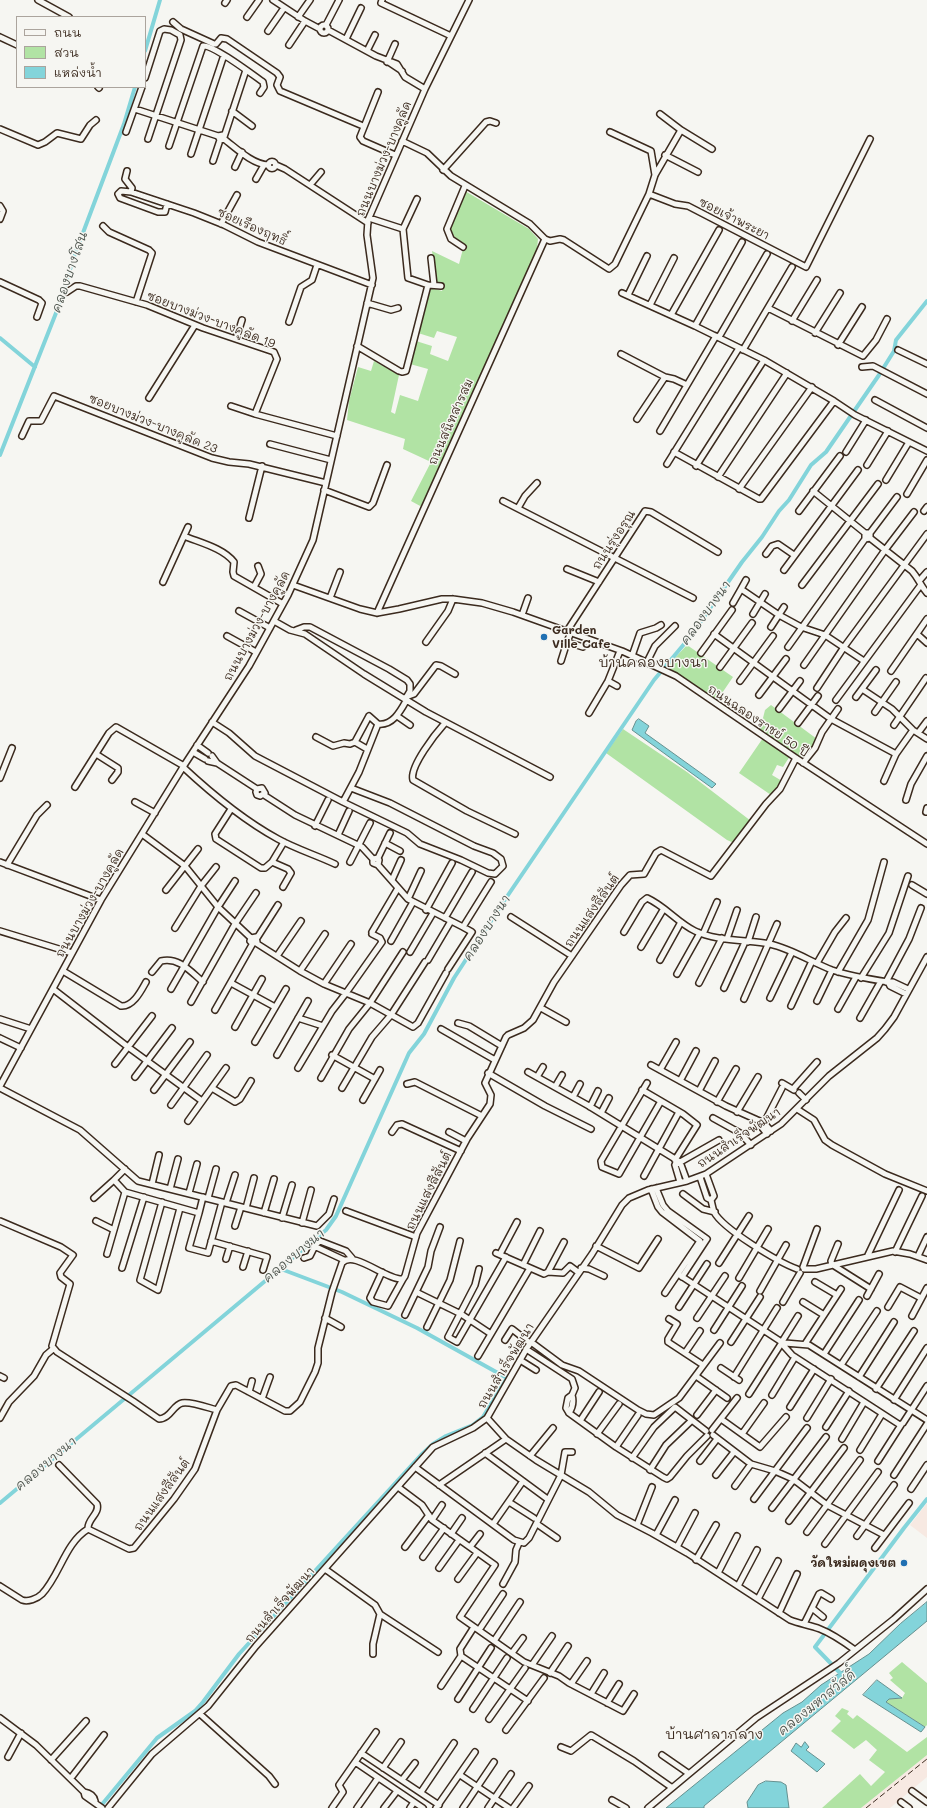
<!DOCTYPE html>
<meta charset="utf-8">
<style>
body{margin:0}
#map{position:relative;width:927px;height:1808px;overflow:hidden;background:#f6f6f2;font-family:Mali,"Playpen Sans Thai",sans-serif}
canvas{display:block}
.legend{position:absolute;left:16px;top:16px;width:130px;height:72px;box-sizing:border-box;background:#f6f6f2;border:1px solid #aba49d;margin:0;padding:5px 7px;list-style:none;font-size:12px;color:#3b2a1e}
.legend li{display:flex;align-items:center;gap:8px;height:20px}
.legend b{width:20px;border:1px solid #aba49d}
</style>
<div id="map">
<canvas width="927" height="1808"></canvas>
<ul class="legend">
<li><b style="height:5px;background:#f6f6f2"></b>ถนน</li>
<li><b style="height:11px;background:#b1e3a4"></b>สวน</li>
<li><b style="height:11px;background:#83d4da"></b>แหล่งน้ำ</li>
</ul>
</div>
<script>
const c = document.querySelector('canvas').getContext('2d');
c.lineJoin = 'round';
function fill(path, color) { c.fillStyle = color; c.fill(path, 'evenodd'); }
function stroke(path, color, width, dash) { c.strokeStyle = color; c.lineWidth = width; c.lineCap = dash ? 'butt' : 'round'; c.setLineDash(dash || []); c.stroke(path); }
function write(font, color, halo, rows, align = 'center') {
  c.font = font + ' Mali,"Playpen Sans Thai",sans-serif'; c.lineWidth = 3; c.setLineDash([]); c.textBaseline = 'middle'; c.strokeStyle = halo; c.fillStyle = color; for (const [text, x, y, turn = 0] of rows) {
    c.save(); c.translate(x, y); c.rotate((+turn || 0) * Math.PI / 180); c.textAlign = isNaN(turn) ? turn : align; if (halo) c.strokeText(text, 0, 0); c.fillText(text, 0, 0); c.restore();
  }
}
const built = new Path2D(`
 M927,1503v35l-17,-13z
 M927,1755v22l-37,31h-29z`);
const green = new Path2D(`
 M465,191l64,38 9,10 -1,10 -115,258 -11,-6 20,-39 -28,-13 2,-10 -58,-19 2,-19 9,-34 13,4 3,-10 25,14 -8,37 4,2 5,-19 18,6 10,-32 -18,-5 6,-23 16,5 -2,8 18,7 9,-24 -20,-6 -3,7 -16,-5 12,-46 12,4 2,-6 -7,-3 -5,-31 27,13 5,-19 -15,-13z
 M687,645l46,32 -15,22 -3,1 -47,-32 2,-5z
 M771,705l46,34 -13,20 -44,-29 5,-20z
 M623,729l64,43 64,49 -17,22 -7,-3 -121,-87z
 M763,738l27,18 -7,11 -6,-2 -5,10 10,6 -5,9 -6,5 -32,-22z
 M902,1662l25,21v42l-2,2 -39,-25 3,-3 13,-1 3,-5 -15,-13 3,-2 -4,-5z
 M842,1708l7,3 -2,3 6,5 4,-4 50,37 20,-15v18l-66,53h-39l38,-34 11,12 14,-14 -16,-12 8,-10 -11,-10 -12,9 -23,-18 10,-10 -6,-5z`);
const water = new Path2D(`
 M639,719l10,7 -4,7 71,51 -4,4 -80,-58 4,-9z
 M927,1602v19l-223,185v2h-38l117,-95 19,-11 19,-17 48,-31 31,-30z
 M877,1680l25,18 -13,1 -3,3 39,25 -4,5 -58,-37z
 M805,1742l4,5 -3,3 19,14 -8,8 -26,-21 5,-8 5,4z
 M766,1781l15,1 5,3 3,23h-41l-1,-6 11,-17z`);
const canal = new Path2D(`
 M145,51l15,-51
 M0,338l35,29
 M0,455l56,-142 19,-59 49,-130 11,-37
 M0,1503l326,-273 10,-14 73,-163 15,-19 30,-56 50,-77 150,-221 36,-43 52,-75 20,-25 17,-26 10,-11 22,-35 15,-13 53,-77 15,-24 2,-11 31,-39
 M843,1676l-28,-29 89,-119 23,-29
 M99,1808l58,-70 38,-27 8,-9 36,-48 182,-199 12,-11 13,-8 27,-11 10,-8 24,-39 -90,-50 -75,-36 -61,-23`);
const minor = new Path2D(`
 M38,0l31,17
 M273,0l32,21 15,8
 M382,0l-1,3 70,33
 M225,3l2,-3
 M247,17l12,-17
 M298,17l12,-17
 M173,22l8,7 33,15h2l5,-6 6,1 50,34 3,4 -3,8 3,6 83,35
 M320 29a4 4 0 1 1 8 0a4 4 0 1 1-8 0Z
 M326,25l13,-25
 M328,30l48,26 21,8 8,13 20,12
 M268,31l16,-23
 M0,37l17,8
 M346,39l15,-31
 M289,45l16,-24
 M367,51l8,-16
 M387,61l15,10
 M387,62l8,-18
 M145,78l15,-47 4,-2 7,1 9,5 1,5 -33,99
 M98,87l1,1
 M378,92l-18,45 3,4 32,14
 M135,109l83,27
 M232,111l20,15
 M660,114l21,16
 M0,129l38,16 7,-3 12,-9 24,6 9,-14 6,-5
 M126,132l16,-45
 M610,132l41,19 4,24
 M224,137l22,-67
 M224,139c12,9 28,25 44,26
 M402,141l25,12 24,23 79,48 15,15 5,2 10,-2 4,1 45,29 6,-5 34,-70 26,10 13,2 118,61 64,-128
 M169,146l34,-100c9,-2 50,29 60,36l1,5 -4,6
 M191,154l33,-99
 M665,155l33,17
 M213,161l7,-21 -2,-4 5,-1 1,4 -4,1
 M268.5 165a3.5 3.5 0 1 1 7 0a3.5 3.5 0 1 1-7 0Z
 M276,165l9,4 83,54
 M235,167l7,-15
 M443,170l43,-48 4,-1 6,2
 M127,171l-2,8 7,9 -1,4
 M256,179l8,-14
 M310,185l11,-13
 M649,194l6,-19 26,-45 31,19
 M167,204l-2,8h-7l-38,-14 -2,-4 3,-3 10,1 63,21 30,12 34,17 114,43
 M0,206l3,5 -3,8
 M369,218l34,11 5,49 20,7 13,1
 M221,224l16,-29
 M103,226l6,6 40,18 3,3 -16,49
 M403,229l14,-30
 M463,247l-12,-8 -4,-10 18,-43
 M431,258l3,27
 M0,282l39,18 3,3 -5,14
 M67,292l9,-6h4l67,19 56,23 71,24 3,7 -22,55 82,22
 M622,293l73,33 69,34 70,41 21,14 72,36
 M628,295l19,-39
 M367,303l24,7 7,-2
 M650,305l24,-47
 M768,308l95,48 13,-16 11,-21
 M671,315l48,-85
 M792,321l25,-41
 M289,322l12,-35 11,-7 5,-15
 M695,326l47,-84
 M815,333l25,-40
 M719,337l48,-83
 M236,339l6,-19
 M838,345l24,-38
 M357,346l42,25 3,1 4,-1 22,-86
 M743,350l49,-83
 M898,350l29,14
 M621,354l44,23 9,2 13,6
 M862,367l11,-1 54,28
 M149,398l46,-73
 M875,400l52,28
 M231,406l24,8
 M637,419l28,-42
 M660,431l56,-95
 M22,436l7,-15h12l13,-25 158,62 17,4 20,2 77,19
 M270,444l61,16
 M674,452l85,47h2l73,-98
 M846,452l20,-32
 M667,464l72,-116
 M867,465l21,-34
 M696,466l68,-106
 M718,477l69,-104
 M886,480l23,-38
 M739,489l73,-102
 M324,490l45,17 4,-4 14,-38
 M813,491l52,42h5v5l-5,1v-6
 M907,494l20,-34
 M503,501l190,97
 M518,508l7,-12 12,-13
 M799,511l41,-55
 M924,511l3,-4
 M249,518l13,-52
 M870,533l27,-36
 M184,536c17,7 39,12 50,26l-1,10 1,4 49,28
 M870,538l42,33c7,8 8,14 15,22
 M766,554l6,-8 6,-2 16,11
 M567,569l32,13
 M784,570l74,-100
 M919,581l8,-9
 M163,582l25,-55
 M293,585l67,24 17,4 22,-4 43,-10h11l29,4 31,9 109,39 54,25 120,82 131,86
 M802,585l76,-101
 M254,587l7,-13 -3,-8
 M741,589l5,-9
 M330,598l10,-26
 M733,603l8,-14 38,26 22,12 24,8 39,26
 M239,611l31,17
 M377,613l168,-374
 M753,614l12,-20
 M522,615l6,-17
 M274,621l16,9 15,4 59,40 62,38 124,65
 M771,627l13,-20
 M296,630l8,-3h6l79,42 18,11 3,4v7l-3,5
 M567,631l78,-120 6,1 67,40
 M571,632l-4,10 16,5
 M714,634l117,85 65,35
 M917,634l10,9
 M227,636l29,16
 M426,642l22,-31 5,-12
 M788,647l77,-108
 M701,653l31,-43
 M632,656l8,-23 16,-5 5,-3
 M561,661l6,-19
 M647,662l8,-16 20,-20
 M804,665l81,-115 29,-38
 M720,667l32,-44
 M891,671l36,-52
 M608,681l9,5
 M740,681l33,-45
 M817,688l27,-41 83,-113
 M862,689l30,20 21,21 14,9
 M759,695l27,-36
 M406,697l8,-3 22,-29 5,1 14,8
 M856,697l20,-27
 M836,700l84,-114
 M779,709l21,-28
 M875,712l21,-30
 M589,713l19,-32 12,-30
 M397,716l13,9
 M212,722l17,11 26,23 88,46 16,-30 19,-48 -9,-8 -14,26 -5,2 -6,-1 -11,3 -17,-9
 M445,723c-9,10 -36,44 -32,57l54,31 48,23
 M798,723l20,-27
 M378,724c14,2 22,-12 28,-23
 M894,725l32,-47
 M918,733l9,-12
 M355,742l12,7
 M197,745l11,8
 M193,752l12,7
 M96,754l22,14v4l-6,8
 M212,756l5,7 40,26 5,-1 3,5 -5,3 -3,-1 -1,-3 1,-3
 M208,761l9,2
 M803,763l12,-15 7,-16 16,-23
 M183,767c29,27 60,53 95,72 18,10 38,16 57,25
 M0,778l12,-30
 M884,781l12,-27 17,-24
 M75,787l34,-54 7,-6 68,39
 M264,795l31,20 67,32 11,12v4l5,2 1,-5 -1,-2 -5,1
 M906,800l5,-16 16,-28
 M135,802l20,11
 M343,802l64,31 13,11 41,16 27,13 7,1 8,-8 -2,-7 -8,-6 -19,-7 -84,-43 -39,-15
 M231,809l-16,25 1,5 45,29h4l7,-6
 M926,812l1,-4
 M315,826l13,-26
 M142,834l43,32 33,41 33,31 5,-1 1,5 -5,1 -2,-2 1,-3
 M338,835l11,-24
 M385,843l15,8
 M378,858l12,-25
 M0,862l101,38
 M350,862l20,-39
 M7,865l30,-50 10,-10
 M378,865l30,34 55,28 28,-45
 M392,880l9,-20
 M912,885l15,9
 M283,887l8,-14 -3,-4 -16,-7 12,-20
 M166,890l32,-41
 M408,899l13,-28
 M426,910l26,-47
 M511,917l61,39
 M445,918l27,-46
 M175,928l26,-42 15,-19
 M0,931l72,22
 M372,932l26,-44
 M624,932l18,-30 5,-4c18,8 31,25 48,33 20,10 53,9 75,13 22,5 41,18 62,26 18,6 37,9 56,12h5l15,7
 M703,934l14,-32
 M257,938l21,-33
 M727,939l10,-29
 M391,941l22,-39
 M748,942l8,-25
 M256,943l44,28 24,13 46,19 43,24 5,-4 28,-50
 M641,947l22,-37
 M410,952l23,-39
 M277,956l24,-35
 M428,960l23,-39
 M660,960l21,-38
 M817,963l18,-31 11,-14
 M448,969l24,-37 -9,-5
 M63,971l58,35c12,1 20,-15 25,-24
 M300,971l25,-37
 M152,972l9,-11c18,-4 29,10 42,21
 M838,972l30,-52 16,-58
 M677,974l23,-41
 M861,978l28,-45 19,-57
 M886,982l23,-43 12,-31
 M888,982l2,4 16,8
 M231,983l44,24
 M699,983l23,-45
 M324,984l27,-40
 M724,988l21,-46
 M53,989l75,58 74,54
 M171,989l47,-82 17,-26
 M770,998l22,-46
 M744,999l33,-75
 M817,1001l15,-31
 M191,1002l44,-78 21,-31
 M791,1006l21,-45
 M541,1008l25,14
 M838,1009l18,-32
 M215,1010l38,-67
 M298,1018l25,8
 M860,1018l21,-37
 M0,1019l31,10
 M458,1023l11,3 33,20
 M235,1027l27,-48
 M441,1029l54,31
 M0,1038l21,10
 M255,1042l31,-53
 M277,1055l31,-54
 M332,1055l43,24
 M115,1064l37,-48
 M651,1065l75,41 38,17 7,8
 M298,1068l34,-57 14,-18 36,-51 -2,-4 -8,-4
 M660,1070l16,-28
 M528,1072l61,34 91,56 7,19
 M488,1073l57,33 46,23
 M135,1077l37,-49
 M537,1077l6,-10
 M321,1078l28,-49 21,-26 33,-51
 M680,1081l16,-30
 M647,1083l-46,78 1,6 17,7 42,-73
 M782,1083l12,7
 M407,1084l8,-2 67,34
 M0,1086l101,-186 82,-133 66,-101 39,-71 25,-55 60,-262 -6,-43 1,-15 57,-131 44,-89
 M555,1087l7,-12
 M0,1088l80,42 58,51 179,45 12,-12 5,-15
 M212,1088l23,14 5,-3 11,-18
 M342,1088l30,-51 19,-22 34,-53
 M793,1089l24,-27
 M154,1090l36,-48
 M642,1090l41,24 14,11 -22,35
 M699,1091l16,-30
 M799,1093l7,7
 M573,1097l7,-13
 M363,1100l17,-30
 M717,1102l19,-33
 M171,1105l36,-50
 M590,1107l8,-16
 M797,1109l17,11 11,20 7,5 53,29 42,17
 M737,1112l21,-35
 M601,1113l8,-15
 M713,1118l27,15 11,12
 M188,1121l38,-53
 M760,1122v3l7,9
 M764,1123l18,-35
 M392,1132l5,-7 5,-1 59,27
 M449,1132l17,9
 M676,1162l-1,3 5,17
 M675,1165l44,-25
 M125,1169l-11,11 11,12 74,21 4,-16
 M706,1174l8,22 -3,4c1,4 2,9 3,12 9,17 64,50 83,57
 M644,1176l35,-64
 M700,1177l7,21 4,2
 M152,1184l7,-29
 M656,1188l7,17 5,6 39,28 -25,38
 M170,1189l8,-30
 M651,1189l7,18 4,5 38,29 -35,52
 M189,1193l8,-29
 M683,1194l20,15 12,3
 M94,1198l20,-18
 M208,1198l8,-29
 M162,1202l-22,78 18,10 22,-82
 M226,1203l9,-28
 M246,1208l8,-30
 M346,1211l70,26
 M199,1213l-10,35 19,5 14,-51
 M264,1213l10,-34
 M282,1218l10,-33
 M0,1221l61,26 12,8 -13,18 1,4 9,7 -18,62 5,6 76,49 26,18c11,0 14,-14 23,-16 8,-2 27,5 35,7
 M96,1221l18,9
 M302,1223l9,-33
 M235,1226l6,-19
 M440,1227l-9,24 -3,16 -12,25 45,22 30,20
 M211,1241l56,16 -4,13
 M314,1246l30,14
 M596,1246l43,22 19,-29
 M895,1252l27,-56
 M496,1253l48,21 4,-2 15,1 7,-7 8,6
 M107,1254l18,-62
 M500,1254l17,-32
 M918,1256l9,-19
 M867,1257l32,-67
 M304,1258l6,-2 6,-12 4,-3 26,10 6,7
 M226,1259l4,-13
 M719,1263l30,-47
 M523,1265l17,-34
 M832,1265l-1,-4 7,-17
 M833,1265l38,24
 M243,1267l5,-16
 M803,1267l14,-38
 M122,1268l22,-71
 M581,1268l8,1 15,7
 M479,1269l-4,16 -27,52 9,5 49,-85
 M804,1269h12l77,-18 17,3 17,6
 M382,1272l-12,26 3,4 15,4 15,-27
 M548,1272l16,-30
 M678,1274l102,67
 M739,1278l29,-49
 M815,1282l22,13
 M760,1291l26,-46
 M867,1296l12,-22
 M783,1302l17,-29
 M803,1302l21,13
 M679,1307l28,-43
 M888,1307l12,-20 21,11
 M405,1315l11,-23
 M912,1316l15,-28
 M325,1318l16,9
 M697,1318l28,-42
 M669,1319l8,5 -9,15v3l35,23
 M427,1327l23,-47 10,-39
 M714,1330l28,-44
 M505,1340l7,-11 18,14
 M783,1340l15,-24
 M531,1342l31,23 17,6 59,39 8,4 8,1 25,-17 41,-55
 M731,1342l29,-45
 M785,1343l24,2 118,75
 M805,1344l36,-55
 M783,1345l9,10 108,70 3,-2 24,-37
 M526,1349l46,30 3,9 -3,7 -4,3 -2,10 3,5 47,34 47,30 4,2 3,-2 17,-21 20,-20
 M685,1353l15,-22
 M824,1354l35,-54
 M478,1356l52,-88
 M520,1360l16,10
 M841,1365l36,-54
 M721,1368l18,12
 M0,1376l4,2
 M696,1376l31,22
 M734,1377l43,-69
 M859,1377l35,-55
 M876,1389l38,-58
 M249,1392l3,-11
 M749,1394l32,-50
 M772,1395l23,-38
 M262,1399l8,-22
 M894,1400l33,-52
 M790,1407l24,-38
 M569,1413c4,-6 5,-11 3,-18
 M697,1415l19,-25
 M0,1418l9,-16 25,-26 12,-21 7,-6
 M487,1418l19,21 30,21 53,32 28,23 35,18 35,20 103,67c10,4 20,5 30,9 13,5 24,13 35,21
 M807,1418l24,-39
 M721,1419l39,28 26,-30
 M580,1421l19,-29
 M826,1427l23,-36
 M712,1430l25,-32
 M597,1434l22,-30
 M742,1434l22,-31
 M713,1435l38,29 24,7 18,8 34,26 57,30
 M842,1439l22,-37
 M616,1447l22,-32
 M860,1450l22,-36
 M485,1453l61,45
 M530,1456l23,-28
 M632,1458l22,-31 21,-20 31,24
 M700,1461l17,-22
 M878,1461l23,-36
 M59,1465l38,39c3,10 -10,15 -9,25
 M415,1467l99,73 10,3 5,-5 32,-63 4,-23h7
 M650,1470l16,-25 25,-24
 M716,1475l18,-23
 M894,1475l33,-51
 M439,1485l67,-46
 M735,1486l16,-22
 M398,1487l24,18 10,15 63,45 -35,52 64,45 35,14 10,7 54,28 11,-17
 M911,1489l16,-24
 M754,1499l53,-71
 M509,1502l25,16
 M772,1508l54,-71
 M432,1520l10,-15
 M789,1521l55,-73
 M493,1524l30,-43
 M537,1524l20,14
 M637,1525l15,-38
 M807,1532l53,-72
 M451,1534l11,-16
 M656,1535l19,-35
 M857,1536l37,-51
 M825,1544l53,-72
 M405,1547l24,-32
 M470,1547l10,-13
 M677,1547l18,-34
 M875,1548l34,-45
 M423,1557l21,-29
 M696,1560l20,-35
 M439,1568l20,-28
 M325,1569l50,36 5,9 58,38
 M718,1573l19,-37
 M458,1579l19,-26
 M503,1584l12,-22 1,-12 3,-7
 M0,1586l22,14c6,2 15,-1 20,-6 18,-19 23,-51 46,-65l41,20 5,-1 40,-49 21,-30 22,-59 14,-24 5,-1 49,26h5l10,-9 15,-30 3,-9v-15l14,-56 10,-29c11,-14 45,18 61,16l2,-3 12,-43 50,-94 23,-35 1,-9 -6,-12 21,-46 2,-2 16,-7 9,-8 21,-38 67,-97 9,-10 14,-1 12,-21 5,-3 50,26 55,-72 14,-15 16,-31
 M738,1586l19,-36
 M758,1599l20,-38
 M812,1608l11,9
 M779,1613l18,-39
 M804,1624l15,-30 2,-1 10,6
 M474,1627l-14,22 1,7 67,45
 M479,1630l24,-36
 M494,1641l26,-39
 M512,1653l11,-15
 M373,1654v-10l7,-30
 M532,1665l20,-29
 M550,1673l18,-27
 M571,1684l16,-23
 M441,1686l20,-30
 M591,1694l13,-21
 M458,1699l33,-51
 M607,1703l12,-19
 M473,1709l34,-51
 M200,1714l69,62 6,8
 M0,1718l36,27 48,47 1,4 17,12
 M489,1719l36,-51
 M506,1730l38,-52
 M561,1747l10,4 20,-16 43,26 37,26
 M361,1753l78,52
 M662,1755l26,18
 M8,1757l13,-24
 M51,1760l35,-39
 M355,1762l68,46
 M383,1768l18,-26
 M460,1775l49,33
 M71,1778l33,-43
 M402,1780l13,-17
 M912,1791l15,11
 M84,1792c6,1 10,4 11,9
 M421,1792l33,-49
 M612,1800l14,8
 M901,1802l8,6
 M108,1808l44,-54 56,-48 48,-60 177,-199 40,-19 14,-10 40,-70 65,-94 30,-49 7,-7 19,-8 39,-9 19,-7 75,-50 48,-48 48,-38 8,-9 9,-12 33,-60
 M332,1808l11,-16 -4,-7 37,-53
 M357,1808l21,-30
 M384,1808l13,-17
 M410,1808l4,-6
 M436,1808l39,-56
 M463,1808l31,-46
 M488,1808l23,-34
 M513,1808l16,-22
 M648,1808l108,-90 83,-55 55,-44 33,-30`);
const rail = new Path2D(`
 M866,1808l61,-49`);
const markers = [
 [544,637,4,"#1f6fb2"],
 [904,1563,4,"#1f6fb2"]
];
const streetNames = [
 ["ถนนบางม่วง-บางคูลัด",384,159,-67],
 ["ซอยเจ้าพระยา",734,219,27],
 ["ซอยเรืองฤทธิ์",252,227,24],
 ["ซอยบางม่วง-บางคูลัด 19",211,320,21],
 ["ถนนสนิทสารสม",451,422,-66],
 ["ซอยบางม่วง-บางคูลัด 23",153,424,22],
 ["ถนนรุ่งอรุณ",614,540,-57],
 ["ถนนบางม่วง-บางคูลัด",257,626,-61],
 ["ถนนฉลองราชย์ 50 ปี",758,721,34],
 ["ถนนบางม่วง-บางคูลัด",90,903,-60],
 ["ถนนแสงสีสันต์",592,911,-55],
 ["ถนนสำเร็จพัฒนา",739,1138,-34],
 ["ถนนแสงสีสันต์",429,1191,-63],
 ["ถนนสำเร็จพัฒนา",506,1366,-59],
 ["ถนนแสงสีสันต์",162,1495,-54],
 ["ถนนสำเร็จพัฒนา",280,1605,-48]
];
const poiNames = [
 ["Garden",552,630],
 ["Ville Cafe",552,644],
 ["วัดใหม่ผดุงเขต",896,1563,"right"]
];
const waterNames = [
 ["คลองบางโสน",70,272,-71],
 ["คลองบางนา",706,613,-54],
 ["คลองบางนา",487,928,-57],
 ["คลองบางนา",294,1256,-40],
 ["คลองบางนา",46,1464,-40],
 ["คลองมหาสวัสดิ์",817,1703,-39]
];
const quarterNames = [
 ["บ้านคลองบางนา",653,663],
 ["บ้านศาลากลาง",714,1735]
];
fill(built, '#f7e9e2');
fill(green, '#b1e3a4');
fill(water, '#83d4da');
stroke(water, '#66908f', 1);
stroke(canal, '#83d4da', 4);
stroke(minor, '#3b2a1e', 8);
stroke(minor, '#f6f6f2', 5);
stroke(rail, '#3b2a1e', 1, [6, 3]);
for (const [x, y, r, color] of markers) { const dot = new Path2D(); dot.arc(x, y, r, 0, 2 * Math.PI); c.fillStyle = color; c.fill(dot); stroke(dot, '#f6f6f2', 1.5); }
write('12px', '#3b2a1e', '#f6f6f2', streetNames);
write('bold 12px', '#3b2a1e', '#f6f6f2', poiNames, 'left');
write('italic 13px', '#4d544d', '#f6f6f2', waterNames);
write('14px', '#3b2a1e', '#f6f6f2', quarterNames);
</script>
